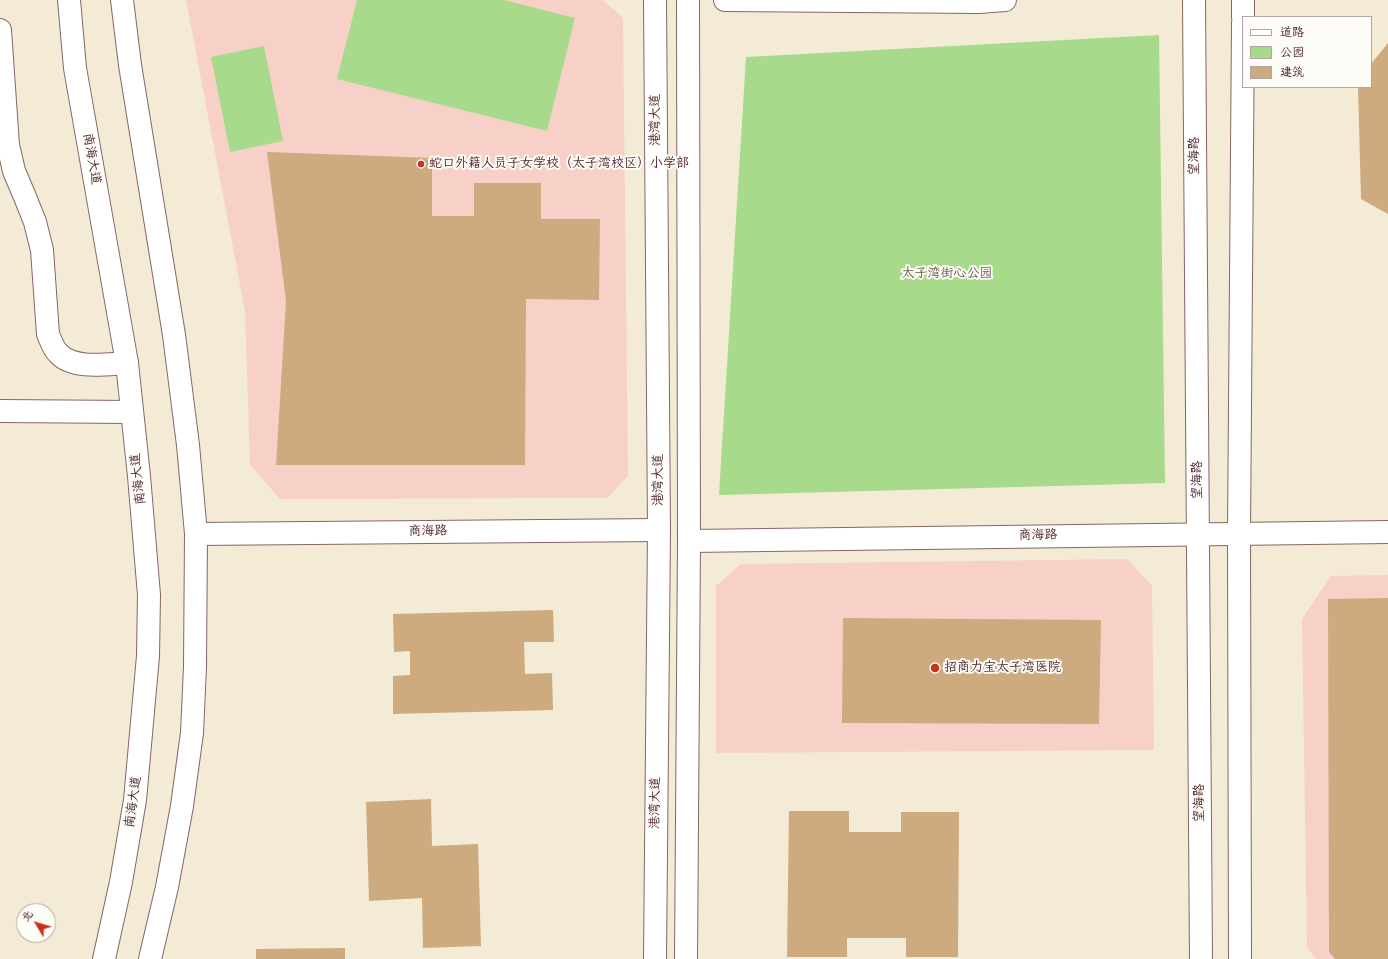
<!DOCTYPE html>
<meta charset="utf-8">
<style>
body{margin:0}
#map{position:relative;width:1388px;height:959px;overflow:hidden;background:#f3ebd6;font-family:"Architects Daughter","LXGW WenKai TC",sans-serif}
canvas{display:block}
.legend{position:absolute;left:1242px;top:16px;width:130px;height:72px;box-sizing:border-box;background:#fdfcf7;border:1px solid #b5a4a5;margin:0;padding:5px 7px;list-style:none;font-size:12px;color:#4a1f2b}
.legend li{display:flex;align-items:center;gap:8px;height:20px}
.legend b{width:20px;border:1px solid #b5a4a5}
.north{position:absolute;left:16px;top:903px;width:40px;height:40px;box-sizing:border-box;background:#fdfcf7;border:1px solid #b5a4a5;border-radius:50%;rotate:308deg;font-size:11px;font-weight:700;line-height:16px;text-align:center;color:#4a1f2b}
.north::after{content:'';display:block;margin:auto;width:14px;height:18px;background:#c8321e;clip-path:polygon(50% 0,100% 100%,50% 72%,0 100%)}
</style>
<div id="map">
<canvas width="1388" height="959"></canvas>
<ul class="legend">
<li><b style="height:5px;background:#fff"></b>道路</li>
<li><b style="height:11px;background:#a7da8a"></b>公园</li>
<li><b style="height:11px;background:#ceaa7f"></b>建筑</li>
</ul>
<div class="north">北</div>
</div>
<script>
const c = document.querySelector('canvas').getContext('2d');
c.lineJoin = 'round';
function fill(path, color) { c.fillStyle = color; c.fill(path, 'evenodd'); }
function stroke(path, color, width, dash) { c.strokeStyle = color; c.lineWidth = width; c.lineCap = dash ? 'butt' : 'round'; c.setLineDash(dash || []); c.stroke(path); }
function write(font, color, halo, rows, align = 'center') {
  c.font = font + ' "Architects Daughter","LXGW WenKai TC",sans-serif'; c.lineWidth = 4; c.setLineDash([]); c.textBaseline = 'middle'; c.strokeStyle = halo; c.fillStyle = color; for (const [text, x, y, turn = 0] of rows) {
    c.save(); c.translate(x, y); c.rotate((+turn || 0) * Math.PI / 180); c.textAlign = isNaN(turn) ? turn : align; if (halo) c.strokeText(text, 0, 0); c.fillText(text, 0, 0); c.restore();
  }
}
const built = new Path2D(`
 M186,0h417l20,18 5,458 -21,22 -327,1 -30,-34 -5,-154z
 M1127,559l25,27 2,164 -438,3v-167l25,-22z
 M1388,575v384h-72l-9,-12 -5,-328 29,-43z`);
const green = new Path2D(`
 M357,0h147l71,18 -28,113 -210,-52z
 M1159,35l6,448 -446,12 27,-438z
 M264,46l19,95 -53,11 -19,-95z`);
const building = new Path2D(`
 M1388,43v171l-27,-15 -3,-112h13v-23z
 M267,152l165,6v58h42v-33h67v36h59l-1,81 -73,-1 -1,166h-249l10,-164z
 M1388,598v361h-53l-6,-7 -1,-353z
 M553,610l1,32h-30l1,32 27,-1 1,37 -160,4v-38l17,-1v-24l-16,1 -1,-38z
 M843,618l258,2 -2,104 -257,-1z
 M431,799l1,47 46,-2 3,102 -58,2 -1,-50 -53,3 -3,-99z
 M789,811h60v21h52v-20h58l-1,145h-52v-19h-59v19h-60z
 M345,948v11h-89v-10z`);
const minor = new Path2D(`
 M725,0l254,2 26,-2
 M0,30l8,115 6,26 11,26 10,25 7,28 6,84c3,7 5,14 10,19 15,17 49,11 69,10
 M0,411l132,1
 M196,534l463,-4
 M689,541l699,-9`);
const major = new Path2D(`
 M69,0l6,68 52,295 12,113 10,119 -1,61 -13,144 -14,82 -17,77
 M122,0l8,65 44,270 14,110 8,89 -1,133 -3,66 -10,73 -15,81 -17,72
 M655,0l4,530 -4,429
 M1194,0l7,959
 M1243,17v-17
 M686,959l3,-418 -1,-541
 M1240,959l-1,-426 4,-510`);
const markers = [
 [421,164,4,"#c8321e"],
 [935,668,5,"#c8321e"]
];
const streetNames = [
 ["港湾大道",656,120,-90],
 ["望海路",1195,156,-90],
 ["南海大道",91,159,80],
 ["南海大道",139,479,-96],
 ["港湾大道",659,480,-90],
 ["望海路",1198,480,-90],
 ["商海路",428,532,-1],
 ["商海路",1038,536,-1],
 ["南海大道",134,802,-82],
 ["港湾大道",656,803,-89],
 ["望海路",1200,803,-90]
];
const poiNames = [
 ["蛇口外籍人员子女学校（太子湾校区）小学部",429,164],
 ["招商力宝太子湾医院",944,668]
];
const parkNames = [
 ["太子湾街心公园",947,274]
];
fill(built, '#f7d1c8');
fill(green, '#a7da8a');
fill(building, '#ceaa7f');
stroke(minor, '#856667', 24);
stroke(major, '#856667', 24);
stroke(minor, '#fff', 22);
stroke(major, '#fff', 22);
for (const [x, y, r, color] of markers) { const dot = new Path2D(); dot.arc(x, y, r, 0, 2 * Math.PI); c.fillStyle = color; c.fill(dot); stroke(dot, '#fdfcf7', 1.5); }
write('13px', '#4a1f2b', '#fdfcf7', streetNames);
write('13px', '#4a1f2b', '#fdfcf7', poiNames, 'left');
write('13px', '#665748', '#fdfcf7', parkNames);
</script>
